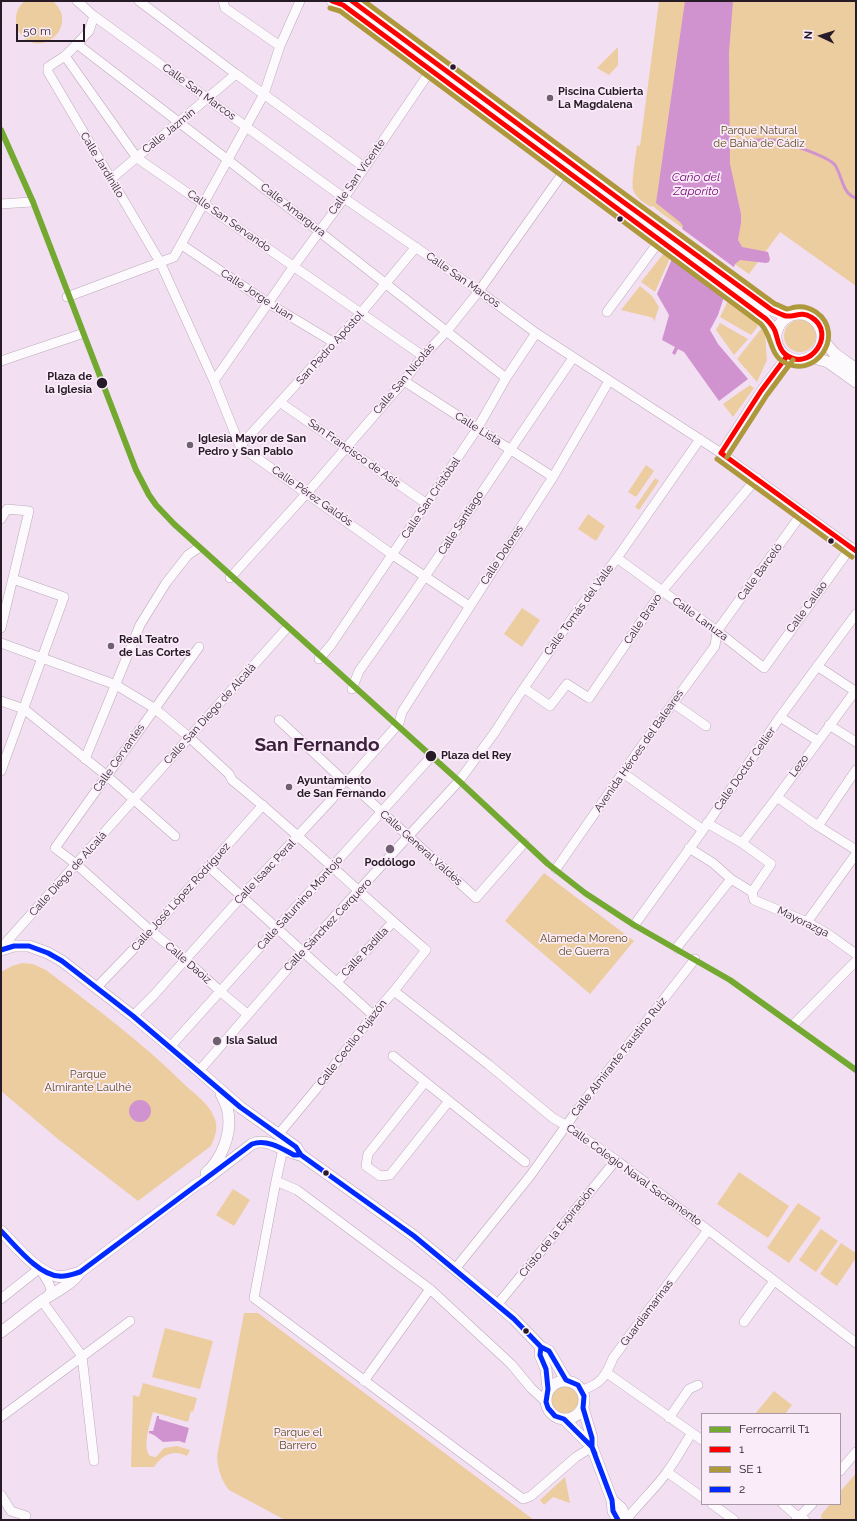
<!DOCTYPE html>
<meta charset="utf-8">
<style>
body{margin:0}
#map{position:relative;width:857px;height:1521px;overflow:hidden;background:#f3dff2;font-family:Raleway,sans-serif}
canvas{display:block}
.frame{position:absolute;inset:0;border:2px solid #281b28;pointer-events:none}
.legend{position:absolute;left:701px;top:1413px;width:140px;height:92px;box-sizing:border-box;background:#fbecfa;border:1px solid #a798a6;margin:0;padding:5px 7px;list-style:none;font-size:12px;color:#281b28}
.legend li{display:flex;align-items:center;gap:8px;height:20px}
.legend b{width:20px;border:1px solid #a798a6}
.north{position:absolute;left:801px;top:16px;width:40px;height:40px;-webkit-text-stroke:3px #fbecfa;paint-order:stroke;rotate:274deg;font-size:11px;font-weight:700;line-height:16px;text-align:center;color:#281b28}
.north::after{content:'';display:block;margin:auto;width:14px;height:18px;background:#281b28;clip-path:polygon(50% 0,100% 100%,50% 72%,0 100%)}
.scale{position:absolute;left:16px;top:24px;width:69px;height:18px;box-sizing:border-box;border:2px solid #281b28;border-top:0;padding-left:5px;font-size:12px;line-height:14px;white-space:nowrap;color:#281b28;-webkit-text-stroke:3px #fbecfa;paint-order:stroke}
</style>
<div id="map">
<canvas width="857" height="1521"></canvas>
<div class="frame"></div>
<ul class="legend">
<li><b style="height:5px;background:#73a931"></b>Ferrocarril T1</li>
<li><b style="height:5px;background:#f00"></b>1</li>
<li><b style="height:5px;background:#ad983c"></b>SE 1</li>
<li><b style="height:5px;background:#002aff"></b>2</li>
</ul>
<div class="north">N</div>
<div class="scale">50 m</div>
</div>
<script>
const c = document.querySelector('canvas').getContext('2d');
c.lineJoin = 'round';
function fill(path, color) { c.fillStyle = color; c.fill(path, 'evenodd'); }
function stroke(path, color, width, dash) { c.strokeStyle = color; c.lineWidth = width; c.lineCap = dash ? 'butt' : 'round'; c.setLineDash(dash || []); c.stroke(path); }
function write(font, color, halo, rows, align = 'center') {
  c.font = font + ' Raleway,sans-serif'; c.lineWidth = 3.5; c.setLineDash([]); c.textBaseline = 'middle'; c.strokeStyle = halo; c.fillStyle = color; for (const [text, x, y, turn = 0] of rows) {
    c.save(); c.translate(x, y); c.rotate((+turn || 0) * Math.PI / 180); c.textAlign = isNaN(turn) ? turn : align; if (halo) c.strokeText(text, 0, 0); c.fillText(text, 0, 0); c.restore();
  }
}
const green = new Path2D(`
 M25,1h28c26,23 -9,58 -31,35 -3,-4 -6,-8 -6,-13 -1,-9 2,-17 9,-22z
 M659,1h197v285l-76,-54 -31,42 -88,-61 -8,-7 -2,1c-6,-4 -14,-8 -17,-15 -4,-6 2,-37 3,-47l3,1z
 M618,47v18l-9,10 -12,-7z
 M664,253l6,5 -15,34 -14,-10z
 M640,286l12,10 7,11 -5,15 -1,-4 -3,-1 -29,-7z
 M728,301l24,17 6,8 -7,9 -31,-18z
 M784 336a16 16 0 1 1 32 0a16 16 0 1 1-32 0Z
 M720,323l28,16 -14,16 -18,-25z
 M761,329l4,4 2,27 -10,22 -20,-23z
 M750,385l4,3 -21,29 -10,-13z
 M646,465l8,6 -18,26 -8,-5z
 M655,478l4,3 -20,29 -4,-3z
 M588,514l17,12 -9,15 -18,-12z
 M522,608l18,12 -18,27 -18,-13z
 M544,873l90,68 -44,53 -85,-73z
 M22,963l11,1 13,6c48,37 96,72 139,115 10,9 24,19 29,32 5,10 1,20 -3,29l-73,55 -80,-62 -57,-48v-119l11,-6z
 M739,1172l50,34 -21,32 -51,-34z
 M233,1189l17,11 -16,26 -18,-11z
 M798,1203l23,15 -32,45 -22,-15z
 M821,1229l17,12 -22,31 -17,-12z
 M841,1243l15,10v5l-19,28 -17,-12z
 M244,1313h14l276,207h-249l-56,-30c-7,-8 -12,-23 -12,-34z
 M165,1328l48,13 -13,48 -48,-12z
 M143,1383l54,15 -4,14 -2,-1 -3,11 -35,-10c-3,11 -11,35 -3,44l6,1 8,-9 13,-2 13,4 -3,6c-14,-7 -25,-1 -33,11h-23l2,-72 6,2z
 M551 1400a14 14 0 1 1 28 0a14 14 0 1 1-28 0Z
 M774,1391l18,14 -7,9h-30z
 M856,1473v47h-34l-1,-5 9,-11h10v-12z
 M565,1477l5,26 -17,-6 -9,8 -4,-5z`);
const water = new Path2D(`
 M685,1h48l-4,51 1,112 11,50v9l-3,17 4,7 26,5 2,7 -1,3 -3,1 -26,-3 -5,4 -17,51 -8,15 8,14 30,35 -29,22 -35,-49 -6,-3 -3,6 -3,-2 3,-6 -13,-7 7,-25 -12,-21 15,-35 11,-33 -3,-4 -24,-19z
 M129 1111a11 11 0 1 1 22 0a11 11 0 1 1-22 0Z
 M157,1416h2v3l30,9 -4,15 -6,-2 -16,1 -9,-7 -5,-2v-2h4z`);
const pier = new Path2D(`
 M681,228l54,40 -10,30 -54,-40z`);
const stream = new Path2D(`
 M727,140c15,2 31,-1 46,0 11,1 56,17 62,25 7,10 7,29 21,33`);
const minor = new Path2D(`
 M77,1l17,15 250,182 135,93 57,42 185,120 135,98
 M139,1l97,73
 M223,1l2,7 55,38
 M94,16l-5,15 -12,13 -12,12 -17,11v5l112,190 54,119 26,65 153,109 76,51
 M77,44l151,116 278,218
 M65,56l72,102 286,198
 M111,179l125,-105 128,93
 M1,204l30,-2
 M182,245l86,58 65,39
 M67,297l107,-40 90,-163 16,-48 20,-45
 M607,312l53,-72
 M1,361l80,-27
 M214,381l80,-115 50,-68 87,-128
 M404,381l149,96
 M281,403l146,101
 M240,446l121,-133 55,-66
 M721,453l40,-62 26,-35
 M1,519l6,-10 22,2 -28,117
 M617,558l100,73 47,37 87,-121
 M230,578l77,-85 97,-112 19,-25 24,-25 32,-40 86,-121
 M1,643l115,42 38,23 35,29 40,37 3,6c67,54 128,114 194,170l-32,41 -21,24 -56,73 -39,47
 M199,647l-144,201 21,16 75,67 34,28 36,33 26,22
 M319,659l12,-14 146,-216 29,-51 30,-45
 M817,666l38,25
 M524,688l26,18 17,-22 22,14 73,-107 95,-113
 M352,689l7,-18c74,-103 142,-209 214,-313
 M1,701l23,8 83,67 68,60
 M673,703l33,23
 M780,717l38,24
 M279,720l65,61
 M829,725l27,17
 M85,759l55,-134 26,-42 22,-28 9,-6
 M1,771l63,-174 -51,-18
 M623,773l80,57
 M348,781l128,117 48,-55
 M777,797l41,29 38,24
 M818,826l38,-56
 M742,843l35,-46 79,-107
 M689,848l24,15 18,16 21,13 19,-28 -29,-21 -35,-20
 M208,866l165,149
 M556,869l82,-118 77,-105 2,-15 86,-119
 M752,892l2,8 53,22 21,12 28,20
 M807,922l49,-68
 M635,924l68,-94 77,-113 76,-103
 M1,948l285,-319
 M678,949v-3l53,-67
 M337,982l56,-60
 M97,987l54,-56 112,-126
 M394,991l95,74 64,53 14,8 49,34 240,183
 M133,1016l20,-20 89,-100 90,-97 12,-18h4l47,-53 4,-5 3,-11 151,-235 56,-96
 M795,1023l61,-62
 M170,1047l259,-288
 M393,1056l132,106
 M199,1071l104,-120 156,-170 36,-49 22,-34 56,-81 44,-59 83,-119
 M425,1082l-57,72 -2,12 14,10 10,-1 59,-74
 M283,1149l-7,32 -22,117 269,201 8,-3 45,-39 16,-10
 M276,1181l21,9 133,99 81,75 20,24 15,14
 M455,1269l75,-93 48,-67 117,-150
 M1,1299l39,-31c3,8 11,15 11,23l-5,7
 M42,1301l40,55 12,105
 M497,1305l119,-145
 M744,1322l30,-41
 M607,1373l95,67
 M364,1381l66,-92
 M582,1390c19,-6 24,-14 31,-32l95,-128
 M1,1417l129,-96
 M669,1418l20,-29 9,-4
 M840,1471l16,-19
 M667,1472l35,25
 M1,1495l10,16 15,5
 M712,1504l22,16
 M783,1504l15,13 7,3
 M627,1519c12,-16 28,-30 40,-47 9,-12 16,-26 25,-39
 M796,1520l16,-16`);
const tertiary = new Path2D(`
 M332,1l11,4 385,285c17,13 38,24 48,44
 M352,1l270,200 150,109 16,6
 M776 337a23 23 0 1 1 46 0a23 23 0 1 1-46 0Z
 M822,339l12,14 22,16
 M811,357l17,5 28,20
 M1,950l13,-4h15l19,7 14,8 71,55 66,55 41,36 56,40 5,8 113,81 52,42 48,41 27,28 8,4 17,29
 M206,1173c16,-14 26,-40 22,-61 -1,-7 -4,-12 -7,-18
 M1,1231c14,14 35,40 55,45 7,2 16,-2 24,-4
 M1,1332c14,-10 28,-22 42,-32 14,-9 28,-15 37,-28l117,-88 8,-4 47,-36c16,-8 33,10 49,11
 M541,1347l-1,8 6,14 2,20
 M546 1400a19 19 0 1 1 38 0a19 19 0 1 1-38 0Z
 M583,1408l9,30v9l20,53 1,11 5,9
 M564,1419l28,28
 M612,1500l9,8 6,12`);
const bus1 = new Path2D(`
 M332,1l11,4 423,314c4,4 7,7 9,12 3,8 3,17 10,23 24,20 53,-21 26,-37 -9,-6 -16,0 -25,-1 -4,-1 -10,-4 -14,-6l-150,-109 -270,-200
 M721,453l135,98
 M721,453l40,-62 26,-35`);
const bus2 = new Path2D(`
 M330,8l10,3 421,313c11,12 9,29 21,37 33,21 65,-27 34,-49 -6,-4 -13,-6 -20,-5 -3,0 -6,2 -9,2 -4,-1 -8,-4 -12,-5l-149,-109 -262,-194
 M727,457l40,-62 26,-35
 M717,459l135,98`);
const bus3 = new Path2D(`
 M1,950l13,-4h15l19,7 14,8 71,55 107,91 56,40 5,8 113,81 100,83 27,28 8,4 17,29 12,5 6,11 -1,12 9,30v9l20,53 1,11 5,9
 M1,1231c14,14 37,44 58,45 7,1 14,-2 21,-4l172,-128c15,-5 29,4 42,11h4
 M541,1347l-1,8 6,14 2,20 -2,13 2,6 7,8 9,3 28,28 3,7`);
const rail1 = new Path2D(`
 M1,130l32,72 103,268 13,25 7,10 18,19 285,257 89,83 37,29 49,32 96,55 126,90`);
const markers = [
 [453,67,3.5,"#281b28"],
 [550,98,4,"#6f606f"],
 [620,219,3.5,"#281b28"],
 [102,383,6,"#281b28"],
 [190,445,4,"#6f606f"],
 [831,541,3.5,"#281b28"],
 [111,646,4,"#6f606f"],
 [431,756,6,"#281b28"],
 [289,787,4,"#6f606f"],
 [390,849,5,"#6f606f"],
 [217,1041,5,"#6f606f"],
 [326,1173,3.5,"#281b28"],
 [526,1331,3.5,"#281b28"]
];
const streetNames = [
 ["Calle San Marcos",199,92,36],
 ["Calle Jazmín",169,131,-39],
 ["Calle Jardinillo",102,165,59],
 ["Calle San Vicente",357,177,-55],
 ["Calle Amargura",293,210,38],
 ["Calle San Servando",229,221,35],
 ["Calle San Marcos",463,280,35],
 ["Calle Jorge Juan",257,295,33],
 ["San Pedro Apóstol",330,348,-48],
 ["Calle San Nicolás",404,379,-50],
 ["Calle Lista",478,429,32],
 ["San Francisco de Asís",354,453,35],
 ["Calle Pérez Galdós",312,496,35],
 ["Calle San Cristóbal",431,498,-56],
 ["Calle Santiago",461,523,-57],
 ["Calle Dolores",502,555,-57],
 ["Calle Barceló",760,572,-54],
 ["Calle Callao",807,607,-54],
 ["Calle Tomás del Valle",579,610,-54],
 ["Calle Bravo",643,619,-56],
 ["Calle Lanuza",700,619,36],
 ["Calle San Diego de Alcalá",210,714,-48],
 ["Avenida Héroes del Baleares",639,751,-55],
 ["Calle Cervantes",119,758,-55],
 ["Lezo",799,766,-54],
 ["Calle Doctor Cellier",745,769,-55],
 ["Calle General Valdés",421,848,42],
 ["Calle Isaac Peral",265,872,-47],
 ["Calle Diego de Alcalá",68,874,-48],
 ["Calle José López Rodríguez",181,897,-48],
 ["Calle Saturnino Montojo",300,903,-48],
 ["Mayorazga",803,922,26],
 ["Calle Sánchez Cerquero",328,925,-47],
 ["Calle Padilla",365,952,-47],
 ["Calle Daoiz",188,963,41],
 ["Calle Cecilio Pujazón",352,1043,-52],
 ["Calle Almirante Faustino Ruiz",619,1057,-52],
 ["Calle Colegio Naval Sacramento",634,1175,36],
 ["Cristo de la Expiración",557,1232,-51],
 ["Guardiamarinas",647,1313,-53]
];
const poiNames = [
 ["Piscina Cubierta",558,92],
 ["La Magdalena",558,105],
 ["Iglesia Mayor de San",198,439],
 ["Pedro y San Pablo",198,452],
 ["Real Teatro",119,640],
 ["de Las Cortes",119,653],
 ["Ayuntamiento",297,781],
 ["de San Fernando",297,794],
 ["Podólogo",390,863,"center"],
 ["Isla Salud",226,1041]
];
const parkNames = [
 ["Parque Natural",759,131],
 ["de Bahía de Cádiz",759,144],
 ["Alameda Moreno",584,939],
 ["de Guerra",584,952],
 ["Parque",88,1075],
 ["Almirante Laulhé",88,1088],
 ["Parque el",298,1433],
 ["Barrero",298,1446]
];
const stopNames = [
 ["Plaza de",92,377],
 ["la Iglesia",92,390],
 ["Plaza del Rey",441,756,"left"]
];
const waterNames = [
 ["Caño del",696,177],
 ["Zaporito",696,191]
];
const townNames = [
 ["San Fernando",317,745]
];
fill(green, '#eccda0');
fill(water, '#d192d0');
fill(pier, '#f3dff2');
stroke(stream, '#d192d0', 3);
stroke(minor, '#baaab9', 10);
stroke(tertiary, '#baaab9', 12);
stroke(minor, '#fdfafd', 9);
stroke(tertiary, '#fdfafd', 11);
stroke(bus1, '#f00', 5);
stroke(bus2, '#ad983c', 5);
stroke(bus3, '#002aff', 5);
stroke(rail1, '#73a931', 6);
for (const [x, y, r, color] of markers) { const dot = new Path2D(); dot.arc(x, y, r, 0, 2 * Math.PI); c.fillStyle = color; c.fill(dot); stroke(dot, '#fbecfa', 1.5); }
write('11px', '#281b28', '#fbecfa', streetNames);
write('bold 11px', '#281b28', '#fbecfa', poiNames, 'left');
write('11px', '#5d4a19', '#fbecfa', parkNames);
write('bold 11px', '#281b28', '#fbecfa', stopNames, 'right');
write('italic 12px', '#730976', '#fbecfa', waterNames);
write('bold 19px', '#3c213c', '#fbecfa', townNames);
</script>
